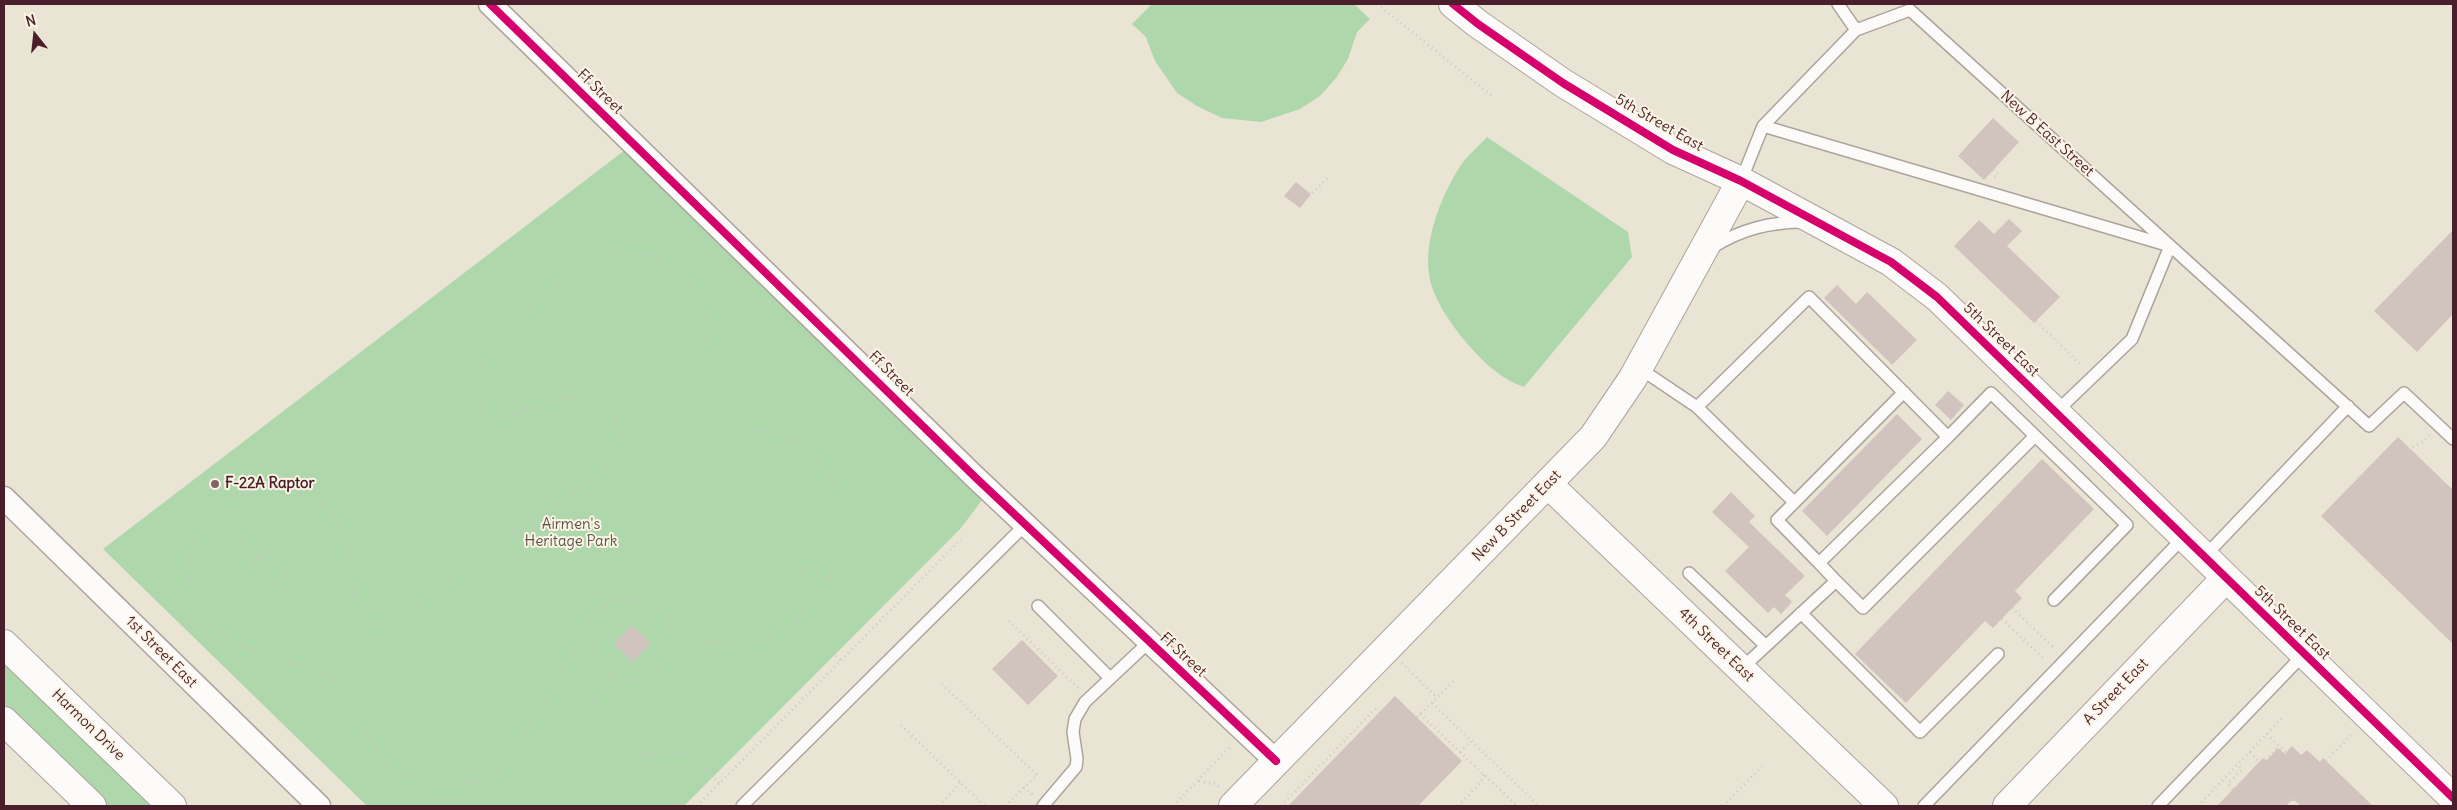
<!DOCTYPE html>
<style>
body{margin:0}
#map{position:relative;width:2457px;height:810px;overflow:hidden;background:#eae4d4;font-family:Delius,sans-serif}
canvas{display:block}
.frame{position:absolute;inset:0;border:5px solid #4a1f2b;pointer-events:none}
.north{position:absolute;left:10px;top:10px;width:50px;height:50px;-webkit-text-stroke:4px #fcf5e5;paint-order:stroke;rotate:344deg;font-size:14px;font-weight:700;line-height:20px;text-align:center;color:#4a1f2b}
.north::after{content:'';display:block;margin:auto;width:18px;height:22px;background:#4a1f2b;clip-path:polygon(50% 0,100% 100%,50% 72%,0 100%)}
</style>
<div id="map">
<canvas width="2457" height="810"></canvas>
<div class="frame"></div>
<div class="north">N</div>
</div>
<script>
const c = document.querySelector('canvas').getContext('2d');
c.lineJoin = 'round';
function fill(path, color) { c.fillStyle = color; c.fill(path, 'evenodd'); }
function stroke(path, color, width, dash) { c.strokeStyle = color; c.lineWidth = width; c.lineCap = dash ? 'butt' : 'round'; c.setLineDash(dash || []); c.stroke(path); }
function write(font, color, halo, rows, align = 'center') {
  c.font = font + ' Delius,sans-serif'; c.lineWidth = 4; c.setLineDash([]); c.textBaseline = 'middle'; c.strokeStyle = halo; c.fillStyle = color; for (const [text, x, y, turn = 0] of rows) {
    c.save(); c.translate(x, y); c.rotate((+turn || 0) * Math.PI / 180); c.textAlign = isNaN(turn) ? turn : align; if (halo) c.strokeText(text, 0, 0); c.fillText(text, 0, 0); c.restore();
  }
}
const green = new Path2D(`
 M1152,4h202l16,15 -13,13 -9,27 -12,19 -16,18 -20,13 -39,13 -39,-4 -25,-12 -20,-13 -22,-32 -9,-24 -14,-13z
 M1487,137l141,95 4,25 -108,130c-24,-8 -43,-27 -59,-46 -15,-18 -33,-44 -36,-67 -5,-36 13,-80 32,-109 7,-10 18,-19 26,-28z
 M625,150l357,350 -21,28 -277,278h-317l-264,-257z
 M4,664l147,142h-49l-98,-95z`);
const building = new Path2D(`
 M1993,118l26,24 -35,38 -26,-24z
 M1296,182l15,12 -11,14 -16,-12z
 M2009,219l13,12 -15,15 53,51 -26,26 -80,-77 25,-26 15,14z
 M2453,230v84l-36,38 -43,-41z
 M1837,285l19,19 11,-12 50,48 -25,25 -68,-67z
 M1948,391l16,14 -13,15 -16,-15z
 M1897,414l25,25 -95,97 -25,-25z
 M2398,437l55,53v154l-132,-128z
 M2042,459l52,50 -79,82 7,7 -10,10 -19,20 -8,-7 -79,82 -51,-49z
 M1731,492l24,24 -6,6 56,54 -20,19 7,7 -11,12 -7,-7 -6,6 -43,-42 24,-24 -37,-35z
 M632,625l19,18 -18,19 -19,-18z
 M1022,640l36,36 -30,29 -36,-36z
 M1395,696l67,65 -44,45h-130z
 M2292,746l9,9 6,-5 13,12 3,-4 50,48h-72l-8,-7 -7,7h-69l46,-48 3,3 12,-13 7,6z`);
const path = new Path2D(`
 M1377,4l115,92
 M1993,170l5,4 -5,4
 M1309,197l18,-19
 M2036,321l46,45
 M2408,449l15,-7 7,-7
 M208 483a7 7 0 1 1 14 0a7 7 0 1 1-14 0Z
 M218,489l7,11
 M211,511l49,46
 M465,519l23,33
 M254 568a16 16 0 1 1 32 0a16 16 0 1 1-32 0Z
 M803 572a7 7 0 1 1 14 0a7 7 0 1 1-14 0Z
 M817,574l11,6
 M602,607l-10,39 11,26c-4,8 -11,20 -9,30 4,18 33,40 46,53l44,-1 36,29
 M2012,608l43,41
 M798,618c-28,27 -77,37 -112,14 -11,-7 -30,-30 -42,-33 -19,-3 -31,2 -47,10l-91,156 -29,16 -30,5 -39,-9 -29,-18 -30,-66 -16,-17 -97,-32 -31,-25 -15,-34 -2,-16 2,-21 9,-19 12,-18 14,-11 16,-6 21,-5h22l30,11 16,12 12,15 8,23 4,57 13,17h22l224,-162 10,-21c-3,-8 -5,-18 -9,-26 -19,-40 -84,-5 -113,5l-20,-8 -3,-35 9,-28 92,-86 31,-12 45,5 33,24 18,39 5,86 21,20 66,14 25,25 18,37 1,44 -14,35 -30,38 43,43
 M2002,619l43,41
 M1009,621l70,68
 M1402,663l35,35
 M603,672l19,9 27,-2 22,-22v-19l-6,-23
 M942,684l95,91 -32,31
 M1432,703l107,103
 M1420,714l97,92
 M1417,717l37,-36
 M901,725l84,81
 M2267,734l19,19
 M1460,752l11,-11
 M2250,752l9,10
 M2265,760l14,-14
 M2326,761l27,-28
 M1199,781l17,3 4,4
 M1024,787l9,8
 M2233,789l-5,-5 14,-15 -4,-5
 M697,806l264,-267
 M939,806l21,-23
 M1173,806l58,-60
 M1281,806l97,-100
 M1458,806l23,-24 3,-8
 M1723,806l42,-43
 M2198,806l84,-88
 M2293,806v-7`);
const lane = new Path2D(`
 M1838,4l18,26
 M1763,126l407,120 -38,93 -76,73
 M1741,181l22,-55 93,-96 54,-20 459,416 35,-33 49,46
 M1713,247c29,-18 57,-25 91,-25
 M1639,368l58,39
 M1948,437l43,-44 136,132 -73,75
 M2204,557l144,-151
 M1819,563l-42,-43 127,-128
 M1689,573l77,73
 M1836,581l27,27 172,-172
 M1038,606l72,72
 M1801,613l119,119 78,-78
 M1741,669l95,-88 -17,-18 129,-126 -139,-140 -112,110 97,95
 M742,806l283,-281
 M1043,806l33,-39 1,-8 -4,-27 2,-13 10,-17 64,-60
 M1924,806l260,-269
 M2158,806l146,-152`);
const street = new Path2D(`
 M490,4l485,473 301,284
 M4,498l315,308`);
const secondary = new Path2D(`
 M1453,4l25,20 85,59 110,67 68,31 150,81 46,35 516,501
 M1548,484l336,322
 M4,644l168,162
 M4,721l88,85
 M1233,806l360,-369 40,-59 108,-197
 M2007,806l219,-228`);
const cycleway = new Path2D(`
 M490,4l485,473 301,284
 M1453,4l25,20 85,59 110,67 68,31 150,81 46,35 516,501`);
const markers = [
 [215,484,5,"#826466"]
];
const streetNames = [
 ["Ff Street",600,92,44],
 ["5th Street East",1659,123,30],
 ["New B East Street",2047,134,42],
 ["5th Street East",2001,340,44],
 ["Ff Street",891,374,45],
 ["New B Street East",1517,516,-46],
 ["5th Street East",2292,623,44],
 ["4th Street East",1716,645,44],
 ["1st Street East",161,652,45],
 ["Ff Street",1183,655,43],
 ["A Street East",2116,692,-46],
 ["Harmon Drive",88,725,44]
];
const poiNames = [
 ["F-22A Raptor",225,484]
];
const parkNames = [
 ["Airmen's",571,525],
 ["Heritage Park",571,542]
];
fill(green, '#aed7ac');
fill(building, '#d1c4bf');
stroke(lane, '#aca49c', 14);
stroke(street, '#aca49c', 25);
stroke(secondary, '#aca49c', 30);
stroke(path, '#cfcac7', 3, [1, 4]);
stroke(lane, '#fcfbf9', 11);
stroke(street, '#fcfbf9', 22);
stroke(secondary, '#fcfbf9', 28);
stroke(cycleway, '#d6006c', 8);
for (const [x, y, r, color] of markers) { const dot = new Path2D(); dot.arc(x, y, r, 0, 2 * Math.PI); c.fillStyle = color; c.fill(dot); stroke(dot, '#fcf5e5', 2); }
write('15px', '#4a1f2b', '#fcf5e5', streetNames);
write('bold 15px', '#4a1f2b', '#fcf5e5', poiNames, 'left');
write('15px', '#595348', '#fcf5e5', parkNames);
</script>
